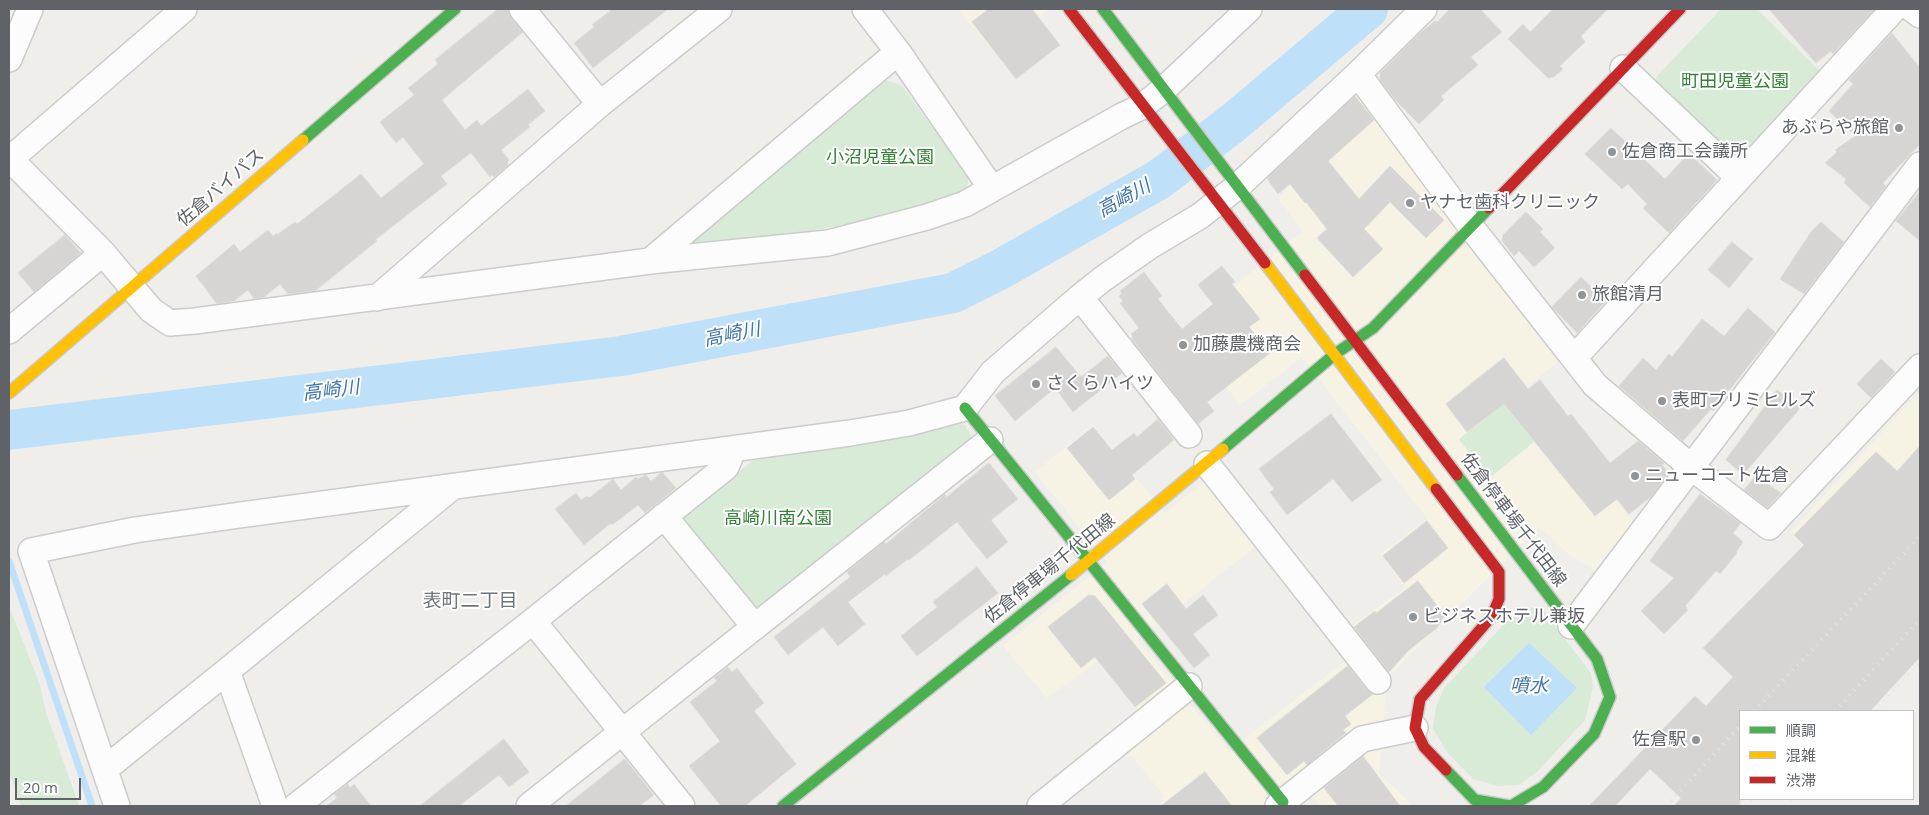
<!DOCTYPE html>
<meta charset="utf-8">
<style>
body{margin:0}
#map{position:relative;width:1929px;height:815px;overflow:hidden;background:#efeeea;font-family:"Open Sans","Noto Sans JP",sans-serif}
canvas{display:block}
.frame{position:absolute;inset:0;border:10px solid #5f6368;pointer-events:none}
.legend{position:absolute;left:1739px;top:710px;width:175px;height:90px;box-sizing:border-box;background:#fff;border:1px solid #bfc1c3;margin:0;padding:6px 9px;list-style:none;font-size:15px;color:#5f6368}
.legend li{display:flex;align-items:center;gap:10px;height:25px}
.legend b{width:25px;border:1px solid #bfc1c3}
.scale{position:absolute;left:15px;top:778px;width:66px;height:22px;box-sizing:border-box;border:2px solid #5f6368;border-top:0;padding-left:6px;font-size:15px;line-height:18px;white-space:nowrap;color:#5f6368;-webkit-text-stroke:4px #fff;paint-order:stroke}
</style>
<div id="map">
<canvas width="1929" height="815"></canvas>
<div class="frame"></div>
<ul class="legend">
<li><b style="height:6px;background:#4caf50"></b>順調</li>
<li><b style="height:6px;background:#ffc107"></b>混雑</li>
<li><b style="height:6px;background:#c62828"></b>渋滞</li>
</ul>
<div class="scale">20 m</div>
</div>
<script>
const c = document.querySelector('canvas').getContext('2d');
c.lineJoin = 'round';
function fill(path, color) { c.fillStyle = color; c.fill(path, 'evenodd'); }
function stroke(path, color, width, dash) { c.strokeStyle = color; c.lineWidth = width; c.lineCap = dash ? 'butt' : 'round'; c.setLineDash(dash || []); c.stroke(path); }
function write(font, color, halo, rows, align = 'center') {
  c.font = font + ' "Open Sans","Noto Sans JP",sans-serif'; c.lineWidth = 4; c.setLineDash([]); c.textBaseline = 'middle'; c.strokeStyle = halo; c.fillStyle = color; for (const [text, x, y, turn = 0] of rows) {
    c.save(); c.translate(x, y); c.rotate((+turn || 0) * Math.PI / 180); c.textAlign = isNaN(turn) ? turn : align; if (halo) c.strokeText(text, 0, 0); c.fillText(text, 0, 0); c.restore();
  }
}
const commercial = new Path2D(`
 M958,9h91l-55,43z
 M1355,91l207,268 -104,81 31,39 81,-66 40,49 -16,13 43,51 -37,47 -32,-19 -29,-27 -152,151 -8,95 34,33h-93l-23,-28 -35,28h-98l-3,-4 3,-6 -39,-49 25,-20 -52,-66 -51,37 -44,-52 104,-84 -72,-90 58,-47 72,88 48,-38 52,64 -128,101 92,111 115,-89 2,-32 59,-42 -24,-34 46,-36 -125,-161 -62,48 -34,-44 -39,31 -42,-53 40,-32 17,21 121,-97 -25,-33 9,-8 -1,-1 35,-27 -19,-25z
 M1920,391v141l-62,64 -68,-63z`);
const green = new Path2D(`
 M1721,9h36l66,65 -78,86 -15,1 -78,-73 5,-12z
 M882,79l19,6 68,91 -4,26 -269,50 -7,-7z
 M1504,404l30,38 -45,36 -30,-39z
 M959,424l6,1 6,11 -3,9 -206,164 -10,4 -71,-93 71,-59z
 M9,606l31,79 6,27 33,94h-58l-9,-27 -3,-2z
 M1525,606l18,4 48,63 2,14 -8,33 -47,51 -19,14 -21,1 -25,-7 -27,-28 -13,-23 3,-21 8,-19 63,-67z`);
const water = new Path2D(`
 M1529,643l48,45 -46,47 -47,-48z`);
const stream = new Path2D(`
 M9,561l83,245`);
const river = new Path2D(`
 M9,430l612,-74 332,-63 46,-23 159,-90 75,-57 135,-114`);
const building = new Path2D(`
 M498,9h10l3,9 12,14 -81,68 23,30 12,-10 4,6 47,-37 17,22 -17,14 2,2 -29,23 8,10 -2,3 2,2 -15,12 -2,-2 -2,2 -19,-24 -30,23 6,8 -72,56 2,1 -62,50 -27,3 -8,-10 -17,14 -9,1 -6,-9 -14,11 -17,3 -21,-28 38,-32 6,8 28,-22 5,6 4,-3 1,1 17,-12 2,2 64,-50 20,24 43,-34 -21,-27 -7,6 -16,-21 34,-27 -6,-7 30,-24 -3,-4z
 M613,9h55l-75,59 -19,-25 20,-16 -2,-2z
 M989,9h43l28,36 -44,34 -44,-57z
 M1450,9h30l22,23 -31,25 7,8 -37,31 3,4 -25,24 -23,-23 -16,-21v-7l40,-40 15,-12 2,1z
 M1553,9h55l-27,27 4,6 -25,24 3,3 -9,8 -6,1 -40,-39 15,-15 7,8z
 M1769,9h103l2,1 -41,44 -2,-3 -15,12z
 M1892,33l28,35v76l-37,39 3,3 -16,21 -26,-24 2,-4 -21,-16 12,-11 -2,-2 20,-14 -26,-25 24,-27 -4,-4z
 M1355,96l19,24 -46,41 31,38 31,-33 54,54 -18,18 -36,-36 -26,27 19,20 -30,28 -36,-39 10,-9 -21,-27 -1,1 -15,-19 -12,10 -10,-14v-3z
 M1611,128l54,51 24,-26 28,27 -48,53 -26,-25 4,-4 -19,-20 -6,5 -37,-35z
 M1920,192v49l-24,-20z
 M1526,212l17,17 -3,3 15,16 -21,19 -15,-16 -5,5 -12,-15 1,-6z
 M1821,222l23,20 -40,52 -24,-15 31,-47z
 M65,235l16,18 -47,39 -16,-19z
 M1732,242l21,17 -24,29 -21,-18z
 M1222,266l13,16 -3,2 28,35 -11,8 21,26 -63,49 7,9 -16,13 -67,-86 2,-1 -2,-3 8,-6 -19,-25 3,-2 -4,-5 3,-3 -2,-2 24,-19 18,24 -4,3 24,30 31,-25 -15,-19z
 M1581,277l25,24 -29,32 -25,-26z
 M1748,308l27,24 -62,79 -2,-2 -28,32 -64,-55 24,-28 13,12 13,-16 3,3 30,-38 22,17z
 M1056,347l25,30 27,-21 14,17 -49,39 -18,-24 -40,33 -20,-25z
 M1504,358l24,31 12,-9 28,36 3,-2 39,49 28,-22 26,22 -2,2 7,8 -17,23 -23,18 -12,-15 -22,17 -91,-112 -37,28 -21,-28z
 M1881,359l14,13 -24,26 -14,-14z
 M1777,390l24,17 -58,68 -17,-15z
 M1331,414l51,66 -30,22 -19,-23 -46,36 -17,-23 4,-3 -15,-20z
 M1158,419l16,21 -42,35 3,4 -26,21 -42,-52 26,-21 19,23 22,-17 3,4z
 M1920,446v211l-50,54h-130v95h-66l7,-8 -31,-29 -35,37h-26l106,-110 11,10 27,-29 -30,-29 101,-103 -10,-10 82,-83 21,19z
 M989,463l29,36 -27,21 17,22 -21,17 -30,-37 -48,38 -1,-1 -22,17 -1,-2 -37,28 17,22 -27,22 -15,-19 -35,28 -14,-18 76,-60 -3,-5 37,-30 2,2 59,-50 1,3z
 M661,473h2l13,15 -31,25 -7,-8 -26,20 -1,-2 -27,22 -29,-36 21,-16 5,7 6,-4 2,2 24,-19 8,11 15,-13 2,2 8,-4 5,6z
 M1756,476l25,17 -14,15 -23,-18z
 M1700,494l41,29 -8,10 10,9 -7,10 1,1 -17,21 -4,-3 -31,35 3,4 -24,24 -23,-23 33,-33 -24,-17z
 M1427,521l21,27 -44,35 -21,-27z
 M977,567l21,26 -81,63 -16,-20 36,-29 -4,-5z
 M1418,581l27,35 -8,12 -28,22 -20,22 -35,-45 21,-16 1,2z
 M1167,584l19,25 17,-14 15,20 -25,19 17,21 -16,13 -52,-64z
 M1089,595l6,1 71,87 -31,24 -40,-50 -14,11 -33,-41z
 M1348,666l19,24 6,4 -28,22 6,8 -8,6 3,3 -39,32 -3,-4 -17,14 -30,-37z
 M728,667l4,5 5,-4 27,35 -10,8 42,53 -51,42h-24l-32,-40 31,-25 -30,-39 27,-21 -3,-3z
 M504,739l25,33 -20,15 -10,-12 -40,31h-39z
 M1363,756l37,50h-62l-14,-18z
 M625,759l29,36 -15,11h-73z
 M1205,772l27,34h-71z
 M348,784l2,4 4,-4 17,22h-45l11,-8 -3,-4z`);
const street = new Path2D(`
 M522,9l78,95
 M865,9l33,43 94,137
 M1912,9l8,6
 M9,59l21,-50
 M1623,68l116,110
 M1358,74l113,153 124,158 96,82 78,60 151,-160
 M10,159l93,94 48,57 19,13 25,-2 455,-60 178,-18 99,-26 38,-13 157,-88 21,-10 21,-17 85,-80
 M9,160l175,-151
 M650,261l248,-209
 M1080,297l109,138
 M377,298l223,-194 119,-95
 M9,331l94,-78
 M1574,358l320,-349
 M1207,464l171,217
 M664,516l91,111
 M533,621l149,185
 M1571,626l349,-461
 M227,671l48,135
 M105,769l122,-98 224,-183
 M117,806l-86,-255 104,-21 105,-15 610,-82 59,-10 56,-15 28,-36 87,-75 24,-19 46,-32 50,-30 38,-30 120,-112 66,-65
 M296,806l237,-185 193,-154 7,-17
 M529,806l461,-366
 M1040,806l149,-120
 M1278,806l84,-67 53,-11`);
const fast = new Path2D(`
 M1103,9l202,266
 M303,140l152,-131
 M965,408l318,394
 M1223,449l112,-95 38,-26 116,-120
 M1457,475l140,184 13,38 -16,37 -51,53 -32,19
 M1446,770l29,30 35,6
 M783,806l288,-231`);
const slow = new Path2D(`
 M1265,263l171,226
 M9,393l294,-253
 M1071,575l152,-126`);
const jam = new Path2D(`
 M1069,9l196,254
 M1489,208l191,-199
 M1305,275l152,200
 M1436,489l63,83v27l-7,17 -72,83 -5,29 9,19 22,23`);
const rail = new Path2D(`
 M1754,711l166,-175
 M1835,711l85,-92
 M1874,711l46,-49
 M1666,806l74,-80
 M1746,806l7,-7
 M1785,806l7,-7`);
const markers = [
 [1899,128,5,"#919496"],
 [1612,152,5,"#919496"],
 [1410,203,5,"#919496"],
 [1582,295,5,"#919496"],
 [1183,345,5,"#919496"],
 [1036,384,5,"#919496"],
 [1662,401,5,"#919496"],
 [1635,476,5,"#919496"],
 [1413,617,5,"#919496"],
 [1696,740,5,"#919496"]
];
const parkNames = [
 ["町田児童公園",1735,82],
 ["小沼児童公園",880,158],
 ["高崎川南公園",778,519]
];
const poiNames = [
 ["あぶらや旅館",1889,128,"right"],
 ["佐倉商工会議所",1622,152],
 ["ヤナセ歯科クリニック",1420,203],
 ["旅館清月",1592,295],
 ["加藤農機商会",1193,345],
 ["さくらハイツ",1046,384],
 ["表町プリミヒルズ",1672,401],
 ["ニューコート佐倉",1645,476],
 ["ビジネスホテル兼坂",1423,617],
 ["佐倉駅",1686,740,"right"]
];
const streetNames = [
 ["佐倉バイパス",221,188,-41],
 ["佐倉停車場千代田線",1513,520,53],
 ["佐倉停車場千代田線",1050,569,-39]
];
const waterNames = [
 ["高崎川",1124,199,-29],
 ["高崎川",732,335,-11],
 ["高崎川",331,391,-7],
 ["噴水",1529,687]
];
const neighbourhoodNames = [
 ["表町二丁目",470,602]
];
fill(commercial, '#f7f3e4');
fill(green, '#d8ebd6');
fill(water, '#bfe0f9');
stroke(stream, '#bfe0f9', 7);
stroke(river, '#bfe0f9', 40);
fill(building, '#d6d5d3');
stroke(building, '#deddd9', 1);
stroke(street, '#cbcccc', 28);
stroke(fast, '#cacacb', 14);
stroke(slow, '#cacacb', 14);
stroke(jam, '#cacacb', 14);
stroke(street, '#fdfcfc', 25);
stroke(fast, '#4caf50', 11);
stroke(slow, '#ffc107', 11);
stroke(jam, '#c62828', 11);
stroke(rail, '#e4e4e4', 4, [1, 6]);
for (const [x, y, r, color] of markers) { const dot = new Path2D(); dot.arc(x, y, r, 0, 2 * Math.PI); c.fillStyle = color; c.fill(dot); stroke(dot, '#fff', 2); }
write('18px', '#348238', '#fff', parkNames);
write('18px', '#5f6368', '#fff', poiNames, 'left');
write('18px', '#5f6368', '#fff', streetNames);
write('italic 19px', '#4174aa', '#fff', waterNames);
write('19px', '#70757a', '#fff', neighbourhoodNames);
</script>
